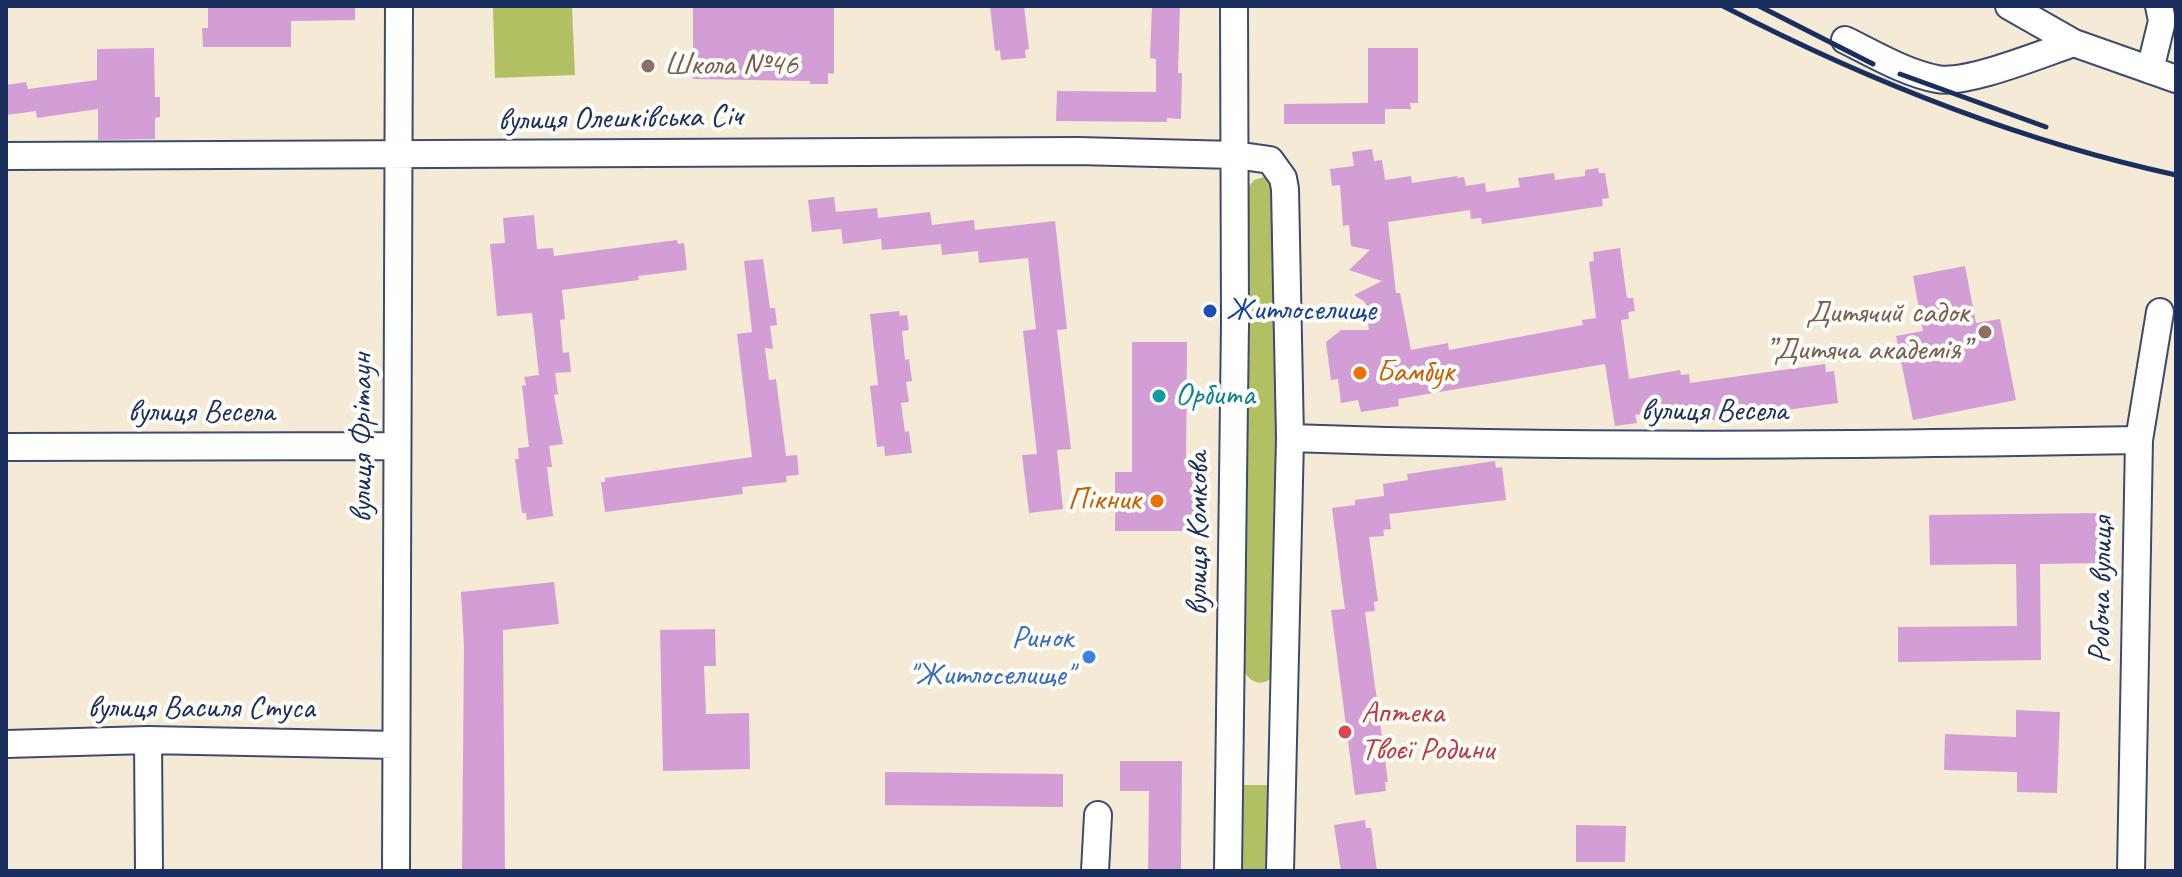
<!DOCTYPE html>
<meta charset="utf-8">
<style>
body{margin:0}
#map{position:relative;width:2182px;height:877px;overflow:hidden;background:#f5ead5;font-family:Caveat,sans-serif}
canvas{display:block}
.frame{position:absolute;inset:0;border:8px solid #1b2f5e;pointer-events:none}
</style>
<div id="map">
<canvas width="2182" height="877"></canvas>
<div class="frame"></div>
</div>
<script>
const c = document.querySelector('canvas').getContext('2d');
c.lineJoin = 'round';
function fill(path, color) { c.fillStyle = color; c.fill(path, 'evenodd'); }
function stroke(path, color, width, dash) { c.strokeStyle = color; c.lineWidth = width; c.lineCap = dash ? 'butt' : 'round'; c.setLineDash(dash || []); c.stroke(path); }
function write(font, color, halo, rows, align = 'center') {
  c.font = font + ' Caveat,sans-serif'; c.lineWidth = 8; c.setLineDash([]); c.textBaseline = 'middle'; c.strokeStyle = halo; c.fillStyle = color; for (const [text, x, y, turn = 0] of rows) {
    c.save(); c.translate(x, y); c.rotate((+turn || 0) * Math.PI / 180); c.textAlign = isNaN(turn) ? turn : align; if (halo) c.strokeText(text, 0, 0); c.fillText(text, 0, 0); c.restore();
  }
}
const green = new Path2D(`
 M493,6h79l3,69 -80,3z
 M1264,177l5,1 9,11 -3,483c-7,15 -23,14 -31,-1l3,-482 7,-9z
 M1237,785h30v86h-30z`);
const building = new Path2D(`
 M355,6v14l-64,1v26h-88l-1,-19h6v-21z
 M693,6h141v68l-6,-1v11h-18v-3l-117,-2z
 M990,6h34l5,43 -4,1 1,8 -25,2 -1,-10 -5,1z
 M1152,6h28l-2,67h4l-1,46 -14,-1v4l-111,-1 1,-30 99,1v-33l-6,-1z
 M154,48l1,49h5v20l-5,1v21l-57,1v-31l-61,9 -1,-7 -30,4v-30l20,-3 2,7 69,-9v-31z
 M1368,48h50v55h-8l1,6h-26v15h-101v-20l84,-1z
 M1372,149l2,12 8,-1 3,20 26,-4 1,7 45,-7v2l7,-1 2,9 19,-3 1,9 34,-5 -2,-9 36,-5 1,7 30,-4v-6l13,-2 1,5h6l4,25 -7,1 1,7 -121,18 -1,-6 -10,1 -1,-9 -82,12 8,71h4l11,57 37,-7 1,7 134,-25 -1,-5 14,-2 -7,-56 5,-1 -1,-9 27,-4 7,50h6l2,13 -7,1 1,7 -8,1 8,59 51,-9 1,5 8,-1 1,9 135,-19 1,8 8,-1 4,32 -141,19 -2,-15 -60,8 2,8 -22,3 -10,-62 -207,35 1,7 -38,6 -3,-12 -17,3 -3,-24 -7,1 -5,-38 15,-12h28l-4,-28 -11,-7 28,-14 -33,-11 21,-20 -19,-4 -2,-21 -6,1 -3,-41 -8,1 -2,-17 24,-3 -2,-14z
 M834,197l2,15 41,-4 1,10 52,-6 2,13 42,-5 1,10 80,-9 12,108 -10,1 14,119 -14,1 6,59 -34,4 -7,-58 15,-1 -14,-123 13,-2 -8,-71 -49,5 -1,-12 -36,4 -1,-11 -59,6 -1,-11 -38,5 -2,-15 -29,3 -4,-32z
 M534,215l3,34 16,-1 1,8 123,-16 1,4 6,-1 3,27 -49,6 1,4 -77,10 3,29 -5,1 3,33 6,-1 2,20 -16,1 3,21 -4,1 9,49 -14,2 3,21h-5l6,49 -26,4 -1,-7h-4l-7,-54h4l-1,-11 11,-1 -7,-61 4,-1 -2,-8 15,-2 -7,-62 -35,3 -7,-72 15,-1 -2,-25z
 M763,259l7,49h5l2,17 -7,1 3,23 -8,-1 4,32 7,-1 10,77 11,-1 2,20 -13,1 1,6 -45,5 1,7 -138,18 -4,-30h4v-4l147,-21 -15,-123 15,-2 -8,-71z
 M1965,266l11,57 24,-4 16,81 -103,20 -17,-84 27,-5 -10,-55z
 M899,311l1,5 7,-1 2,15 -7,1 3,29 4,-1 3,22 -6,1 3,20 -8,1 4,29 4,-1 3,22 -27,3 -1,-10 -7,1 -7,-61 8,-1 -8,-71z
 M1132,342h55l-1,130h13v59h-84v-59h17z
 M1495,461l1,7 6,-1 4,33 -117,14 2,15 -8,1 1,6 -15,1 9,64 -4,1 1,9 -10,1 23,170h-3l1,9 -31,4 -24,-185 14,-1 -13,-101 23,-3v-5l29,-4 -1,-12 25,-4 -1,-6z
 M2105,513v50l-65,1 1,96 -143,2v-35l119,-1 -1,-62 -86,1 -1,-50z
 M554,582l5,42 -56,6 2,241h-43l2,-225 -3,-54z
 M715,629l1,37h-12l2,48 43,-1 1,56 -87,2 -3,-141z
 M2016,710l44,2 -3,81 -40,-1v-20l-73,-2 1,-36 71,3z
 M1120,761h62l-1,110h-33l1,-80h-29z
 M885,772l178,2v33l-178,-2z
 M1365,820l1,8h5l6,43h-36l-7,-46z
 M1576,825l50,1 -1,36h-49z`);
const minor = new Path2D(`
 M2009,6l65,37 102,36
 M1845,40c29,14 60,33 92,39 30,6 106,-26 137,-36
 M2150,70l12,-49 -3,-15
 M6,156l1072,-5 157,4 35,5 13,18 2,11 5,249 -10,433
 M1290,438c283,10 566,7 849,2
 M6,447l390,-1
 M148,740l1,131
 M6,744l142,-4 248,5
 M396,871l3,-865
 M1095,871l3,-56
 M1228,871l7,-548 -1,-317
 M2131,871l8,-431 21,-128`);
const rail = new Path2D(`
 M1723,6c141,73 297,135 453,169
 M1759,6l114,58
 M1900,74l146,53`);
const markers = [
 [648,66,8,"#8d6e63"],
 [1210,311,8,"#1a4fb4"],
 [1985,332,8,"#8d6e63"],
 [1360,373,8,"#e8710a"],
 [1159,396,8,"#0f9aa8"],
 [1157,501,8,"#e8710a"],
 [1089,657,8,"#3f7fe0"],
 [1345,732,8,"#e0444e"]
];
const educationNames = [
 ["Школа №46",664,66],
 ["Дитячий садок",1969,314,"right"],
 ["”Дитяча академія”",1969,351,"right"]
];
const streetNames = [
 ["вулиця Олешківська Січ",620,119,-1],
 ["вулиця Весела",1714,412],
 ["вулиця Весела",201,413],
 ["вулиця Фрітаун",363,438,-90],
 ["вулиця Комкова",1199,534,-90],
 ["Робоча вулиця",2102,590,-89],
 ["вулиця Василя Стуса",201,709]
];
const transitNames = [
 ["Житлоселище",1226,311]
];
const foodNames = [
 ["Бамбук",1376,373],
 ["Пікник",1141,501,"right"]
];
const cultureNames = [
 ["Орбита",1175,396]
];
const shopNames = [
 ["Ринок",1073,639],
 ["\"Житлоселище\"",1073,676]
];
const healthNames = [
 ["Аптека",1361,714],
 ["Твоєї Родини",1361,751]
];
fill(green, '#b0c063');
fill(building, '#d39dd5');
stroke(minor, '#3c4b70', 30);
stroke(minor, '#fff', 26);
stroke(rail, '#1b2f5e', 5);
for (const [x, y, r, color] of markers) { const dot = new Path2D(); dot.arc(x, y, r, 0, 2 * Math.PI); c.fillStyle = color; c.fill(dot); stroke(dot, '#fdfcf7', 3); }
write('32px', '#785e54', '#fdfcf7', educationNames, 'left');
write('32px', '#1b2f5e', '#fdfcf7', streetNames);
write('32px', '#164399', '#fdfcf7', transitNames, 'left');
write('32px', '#c56008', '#fdfcf7', foodNames, 'left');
write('32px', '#0d838f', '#fdfcf7', cultureNames, 'left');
write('32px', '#366cbe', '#fdfcf7', shopNames, 'right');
write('32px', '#be3a42', '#fdfcf7', healthNames, 'left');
</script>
